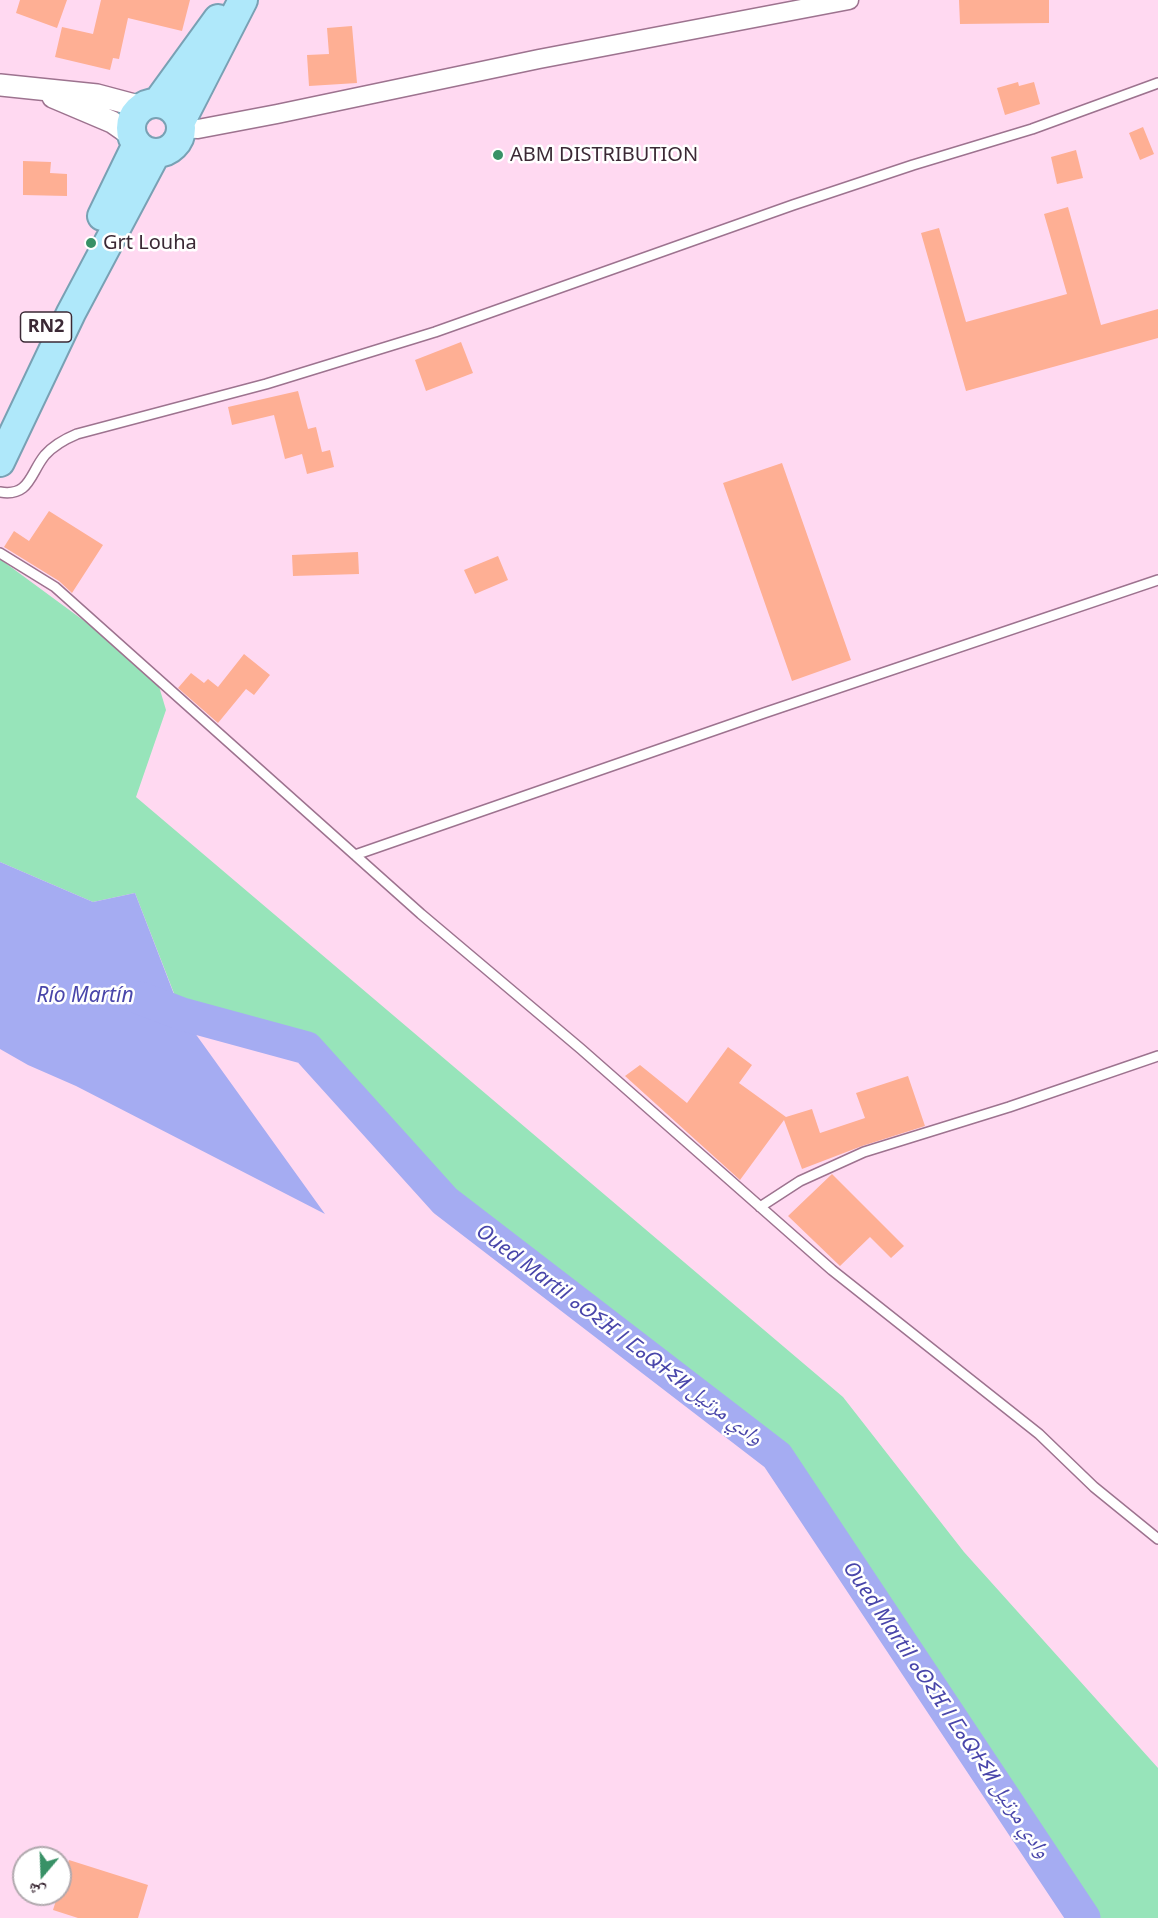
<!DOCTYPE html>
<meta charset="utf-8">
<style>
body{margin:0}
#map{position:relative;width:1158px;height:1918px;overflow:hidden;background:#ffd9f1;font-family:"Noto Sans","Noto Naskh Arabic",sans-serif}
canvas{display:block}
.north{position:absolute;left:12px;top:1846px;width:60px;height:60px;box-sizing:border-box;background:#fff;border:2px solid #b1a9ae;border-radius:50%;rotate:199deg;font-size:16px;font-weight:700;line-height:24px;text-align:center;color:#3b2935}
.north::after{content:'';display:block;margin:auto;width:21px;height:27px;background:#389166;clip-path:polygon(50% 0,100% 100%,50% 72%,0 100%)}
</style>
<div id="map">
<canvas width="1158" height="1918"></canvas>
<div class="north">ش</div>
</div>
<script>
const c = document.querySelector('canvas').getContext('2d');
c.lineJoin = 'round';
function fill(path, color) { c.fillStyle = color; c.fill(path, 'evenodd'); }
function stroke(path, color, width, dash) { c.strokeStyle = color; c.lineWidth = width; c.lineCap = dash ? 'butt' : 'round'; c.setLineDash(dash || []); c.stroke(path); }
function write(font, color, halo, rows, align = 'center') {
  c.font = font + ' "Noto Sans","Noto Naskh Arabic","Noto Sans Tifinagh",sans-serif'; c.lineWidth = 5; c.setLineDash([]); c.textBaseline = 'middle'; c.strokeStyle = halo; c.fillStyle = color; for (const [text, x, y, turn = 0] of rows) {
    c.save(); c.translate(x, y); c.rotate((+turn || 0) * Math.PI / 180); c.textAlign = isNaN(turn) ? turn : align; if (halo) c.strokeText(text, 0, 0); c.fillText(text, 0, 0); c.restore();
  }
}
const green = new Path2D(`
 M0,559l155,114 11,37 -30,87 707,600 121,155 194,216v150h-74l-307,-462 -332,-255 -138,-152 -125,-35 -47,-121 -42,9 -93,-40z`);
const water = new Path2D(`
 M0,862l93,40 42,-9 47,122 143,199 -249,-128 -48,-21 -28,-16z`);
const river = new Path2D(`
 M140,998l42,16 125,34 138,153 332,255 307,462`);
const building = new Path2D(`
 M20,0h47l-10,28 -41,-15z
 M101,0h89l-8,31 -54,-13 -9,41 -6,-1 -3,12 -55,-13 7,-30 31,7z
 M959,0h90v23l-89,1z
 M352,26l5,57 -48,3 -2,-31 22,-1 -2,-26z
 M1018,82l1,4 15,-4 6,22 -35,11 -8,-27z
 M1143,127l11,27 -14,6 -11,-27z
 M1076,150l7,28 -26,6 -6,-27z
 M23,161l28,1 -1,11 17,1v22l-44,-1z
 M1068,207l33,118 57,-16v29l-192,53 -45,-158 18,-5 27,94 101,-28 -23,-80z
 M461,342l12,31 -47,18 -11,-31z
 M298,391l10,38 8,-2 6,25 8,-2 4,17 -27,7 -5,-20 -17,5 -11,-44 -42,10 -4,-18z
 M782,463l69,197 -59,21 -69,-198z
 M49,511l54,34 -31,48 -13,-12 -55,-34 10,-16 15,10z
 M358,552l1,22 -66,2 -1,-21z
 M498,556l10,24 -33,14 -11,-24z
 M244,654l26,21 -16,20 -8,-6 -28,34 -40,-35 13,-15 13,10 4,-4 10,8z
 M728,1047l24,18 -13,18 47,34 26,-8 8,24 45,-15 -9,-25 52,-17 17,50 -63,20 -60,23 -18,-49 -44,60 -115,-104 15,-11 47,38z
 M832,1174l72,72 -13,12 -21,-21 -30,29 -52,-50z
 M69,1860l79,25 -10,33h-60l-25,-8 5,-16h2v-8z`);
const service = new Path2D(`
 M0,492c30,5 30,-19 45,-37 9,-10 20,-16 32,-21l189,-50 169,-52 358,-127 120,-40 119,-36 126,-46
 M0,553l55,34 366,327 160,135 251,221 207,164 55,53 64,52
 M355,855l409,-142 394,-133
 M760,1207l40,-26 64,-29 145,-45 149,-51`);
const minor = new Path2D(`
 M182,128l16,1 79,-15 262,-55 310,-59`);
const tertiary = new Path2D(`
 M0,85l97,10 45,12
 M53,97l59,25 20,14`);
const trunk = new Path2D(`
 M131 128a25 25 0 1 1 50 0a25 25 0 1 1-50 0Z
 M157,103l61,-84
 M181,121l62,-121
 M102,216l35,-72
 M0,462l71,-149 85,-160`);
const markers = [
 [498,155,6,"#389166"],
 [91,243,6,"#389166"]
];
const shields = [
 [46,327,51]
];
const shieldNames = [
 ["RN2",46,327]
];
const poiNames = [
 ["ABM DISTRIBUTION",510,155],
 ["Grt Louha",103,243]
];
const waterNames = [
 ["Río Martín",85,996],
 ["Oued Martil ⴰⵙⵉⴼ ⵏ ⵎⴰⵕⵜⵉⵍ وادي مرتيل",619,1335,37],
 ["Oued Martil ⴰⵙⵉⴼ ⵏ ⵎⴰⵕⵜⵉⵍ وادي مرتيل",946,1710,56]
];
fill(green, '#97e4ba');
fill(water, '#a5acf2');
stroke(river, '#a5acf2', 33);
fill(building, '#feaf94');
stroke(service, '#9d738f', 12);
stroke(minor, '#9d738f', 21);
stroke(tertiary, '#9d738f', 24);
stroke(trunk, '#79a1b4', 32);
stroke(service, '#fff', 9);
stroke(minor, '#fff', 18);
stroke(tertiary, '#fff', 21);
stroke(trunk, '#afe8fa', 28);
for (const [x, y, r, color] of markers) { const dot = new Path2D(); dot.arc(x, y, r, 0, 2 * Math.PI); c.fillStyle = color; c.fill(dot); stroke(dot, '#fff', 2); }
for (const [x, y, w] of shields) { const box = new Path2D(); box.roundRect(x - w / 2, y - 15, w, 30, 4.5); c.fillStyle = '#fff'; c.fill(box); stroke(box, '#3b2935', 1.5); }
write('bold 18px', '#3b2935', null, shieldNames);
write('20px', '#3b2935', '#fff', poiNames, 'left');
write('italic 21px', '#4946aa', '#fff', waterNames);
</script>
